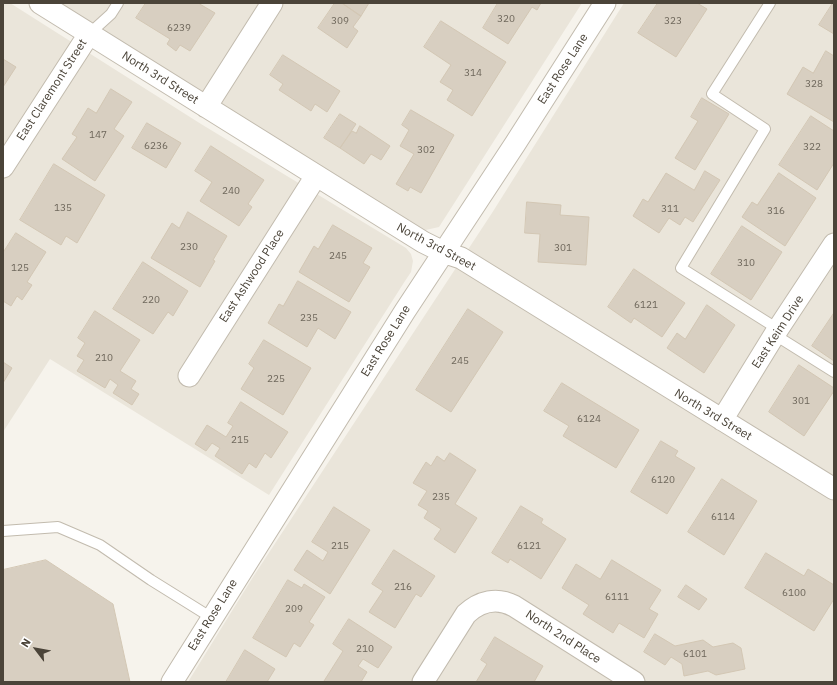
<!DOCTYPE html>
<style>
body{margin:0}
#map{position:relative;width:837px;height:685px;overflow:hidden;background:#f6f3ec;font-family:"IBM Plex Sans",sans-serif}
canvas{display:block}
.frame{position:absolute;inset:0;border:4px solid #4b4439;pointer-events:none}
.north{position:absolute;left:16px;top:629px;width:40px;height:40px;-webkit-text-stroke:3px #fff;paint-order:stroke;rotate:302deg;font-size:11px;font-weight:700;line-height:16px;text-align:center;color:#4b4439}
.north::after{content:'';display:block;margin:auto;width:14px;height:18px;background:#4b4439;clip-path:polygon(50% 0,100% 100%,50% 72%,0 100%)}
</style>
<div id="map">
<canvas width="837" height="685"></canvas>
<div class="frame"></div>
<div class="north">N</div>
</div>
<script>
const c = document.querySelector('canvas').getContext('2d');
c.lineJoin = 'round';
function fill(path, color) { c.fillStyle = color; c.fill(path, 'evenodd'); }
function stroke(path, color, width, dash) { c.strokeStyle = color; c.lineWidth = width; c.lineCap = dash ? 'butt' : 'round'; c.setLineDash(dash || []); c.stroke(path); }
function write(font, color, halo, rows, align = 'center') {
  c.font = font + ' "IBM Plex Sans",sans-serif'; c.lineWidth = 3.5; c.setLineDash([]); c.textBaseline = 'middle'; c.strokeStyle = halo; c.fillStyle = color; for (const [text, x, y, turn = 0] of rows) {
    c.save(); c.translate(x, y); c.rotate((+turn || 0) * Math.PI / 180); c.textAlign = isNaN(turn) ? turn : align; if (halo) c.strokeText(text, 0, 0); c.fillText(text, 0, 0); c.restore();
  }
}
const residential = new Path2D(`
 M3,3h7l191,121 205,124 5,6 2,7 -2,11 -6,9 -136,214 -219,-136 -47,73z
 M57,3h525l-143,224 -18,4z
 M624,3h210v679h-646l65,-105 239,-364z`);
const building = new Path2D(`
 M146,3h52l17,10 -25,38 -10,-6 -4,6 -9,-7 3,-5 -34,-21z
 M335,3h7l19,13 -8,11 5,4 -11,17 -29,-20z
 M342,3h27l-8,13z
 M498,3h43l-4,7 -5,-3 -24,37 -25,-16z
 M658,3h39l10,6 -31,48 -38,-24z
 M833,3h1v31l-15,-9z
 M441,21l65,41 -34,54 -25,-16 6,-10 -13,-8 11,-17 -27,-18z
 M826,51l8,5v66l-47,-28 16,-27 10,6z
 M283,55l57,36 -13,21 -12,-8 -4,7 -32,-21 4,-6 -13,-9z
 M3,59l13,8 -13,20z
 M111,89l21,13 -18,27 10,7 -29,45 -33,-22 15,-22 -5,-3 16,-26 8,5z
 M702,98l27,16 -34,56 -20,-12 23,-37 -7,-4z
 M411,110l43,25 -33,58 -11,-6 -2,4 -12,-7 18,-30 -14,-8 9,-16 -7,-5z
 M340,114l16,10 -16,24 -16,-10z
 M811,116l23,15v32l-17,27 -38,-25z
 M147,123l34,20 -15,25 -34,-20z
 M360,126l30,20 -9,14 -10,-6 -7,10 -24,-16 12,-17 4,2z
 M211,146l53,34 -16,24 4,3 -13,19 -39,-25 12,-19 -17,-11z
 M54,164l51,31 -28,48 -11,-7 -5,9 -41,-25z
 M705,171l15,9 -27,42 -8,-5 -5,8 -11,-7 -10,15 -26,-17 10,-17 5,3 18,-29 28,17z
 M779,173l37,25 -31,48 -43,-29 10,-15 5,3z
 M527,202l34,3 -1,10 29,2 -3,48 -48,-3 2,-28 -15,-1z
 M188,212l39,24 -14,24 2,1 -15,26 -49,-29 21,-35 7,5z
 M333,225l39,23 -9,15 7,4 -21,35 -50,-30 15,-26 4,3z
 M742,226l40,26 -31,48 -40,-26z
 M16,233l30,19 -19,30 5,3 -10,15 -5,-4 -6,10 -8,-5v-48z
 M143,262l45,29 -15,25 -5,-4 -15,22 -40,-25z
 M634,269l51,34 -23,34 -28,-19 -3,5 -23,-16z
 M298,281l53,31 -16,27 -17,-11 -11,19 -39,-24 11,-19 4,2z
 M707,305l28,20 -31,48 -37,-25 10,-15 8,6z
 M468,309l35,23 -52,80 -35,-22z
 M95,311l45,29 -20,31 16,10 -5,8 8,5 -7,11 -19,-12 5,-8 -8,-6 -5,9 -28,-17 7,-11 -7,-4 8,-13 -7,-5z
 M834,313v48l-22,-15z
 M264,340l47,28 -28,47 -42,-26 13,-21 -5,-4z
 M3,362l9,6 -9,15z
 M799,365l35,23v3l-30,45 -35,-24z
 M562,383l77,47 -23,38 -53,-32 6,-10 -25,-15z
 M241,402l47,30 -17,26 -6,-5 -9,15 -7,-5 -7,11 -27,-18 5,-8 -8,-5 -6,8 -11,-7 12,-19 19,12 7,-11 -5,-3z
 M661,441l17,10 -3,5 20,12 -28,46 -36,-22z
 M450,453l26,17 -21,34 22,14 -22,35 -21,-14 7,-10 -17,-11 4,-7 -10,-6 9,-14 -14,-8 13,-21 5,4 6,-10 7,5z
 M722,479l35,22 -33,54 -36,-23z
 M521,506l22,13 -2,4 25,16 -25,40 -31,-20 -2,4 -16,-10z
 M334,507l36,23 -40,64 -36,-24 13,-20 16,11 5,-9 -16,-10z
 M394,550l41,26 -14,21 -5,-3 -21,34 -26,-16 14,-21 -11,-7z
 M766,553l38,23 4,-7 26,16v14l-20,32 -69,-43z
 M46,560l67,44 17,78h-127v-112z
 M612,560l49,30 -12,19 9,5 -14,24 -25,-15 -6,10 -30,-19 6,-9 -27,-17 14,-24 24,15z
 M288,580l14,8 2,-4 21,13 -16,25 5,3 -14,22 -6,-4 -8,14 -33,-19z
 M686,585l21,14 -8,11 -21,-13z
 M349,619l43,28 -14,21 -15,-9 -5,7 9,6 -6,10h-36l-1,-1 19,-30 -10,-7z
 M655,634l20,12 28,-6 10,7 20,-4 8,5 4,21 -29,6 -8,-4 -24,5 -2,-12 -11,-7 -6,8 -21,-13z
 M495,637l48,29 -9,16h-58l11,-18 -6,-4z
 M245,650l30,19 -8,13h-41z`);
const lane = new Path2D(`
 M770,3l-58,91 53,35 -84,139 97,61
 M89,34l22,-20 7,-11
 M775,335l59,37
 M3,531l55,-4 42,18 51,35 61,38`);
const street = new Path2D(`
 M40,3l383,239 20,10 18,6 373,231
 M206,107l66,-104
 M3,167l86,-133
 M189,376l127,-200
 M722,420l56,-91 56,-85
 M172,682l233,-371 110,-167 90,-141
 M423,682l43,-68c14,-13 31,-17 48,-8l120,76`);
const numberNames = [
 ["320",506,19],
 ["309",340,21],
 ["323",673,21],
 ["6239",179,28],
 ["314",473,73],
 ["328",814,84],
 ["147",98,135],
 ["6236",156,146],
 ["322",812,147],
 ["302",426,150],
 ["240",231,191],
 ["135",63,208],
 ["311",670,209],
 ["316",776,211],
 ["230",189,247],
 ["301",563,248],
 ["245",338,256],
 ["310",746,263],
 ["125",20,268],
 ["220",151,300],
 ["6121",646,305],
 ["235",309,318],
 ["210",104,358],
 ["245",460,361],
 ["225",276,379],
 ["301",801,401],
 ["6124",589,419],
 ["215",240,440],
 ["6120",663,480],
 ["235",441,497],
 ["6114",723,517],
 ["215",340,546],
 ["6121",529,546],
 ["216",403,587],
 ["6100",794,593],
 ["6111",617,597],
 ["209",294,609],
 ["210",365,649],
 ["6101",695,654]
];
const streetNames = [
 ["East Rose Lane",563,69,-57],
 ["North 3rd Street",160,78,32],
 ["East Claremont Street",52,90,-57],
 ["North 3rd Street",436,247,28],
 ["East Ashwood Place",252,276,-57],
 ["East Keim Drive",778,332,-57],
 ["East Rose Lane",386,341,-58],
 ["North 3rd Street",713,415,31],
 ["East Rose Lane",213,615,-58],
 ["North 2nd Place",563,637,33]
];
fill(residential, '#eae5da');
fill(building, '#d8cfc1');
stroke(building, '#d3c7b4', 1);
stroke(lane, '#c2bbae', 12);
stroke(street, '#c2bbae', 23);
stroke(lane, '#fff', 10);
stroke(street, '#fff', 21);
write('10px', '#6e675b', null, numberNames);
write('12px', '#4b4439', '#fff', streetNames);
</script>
